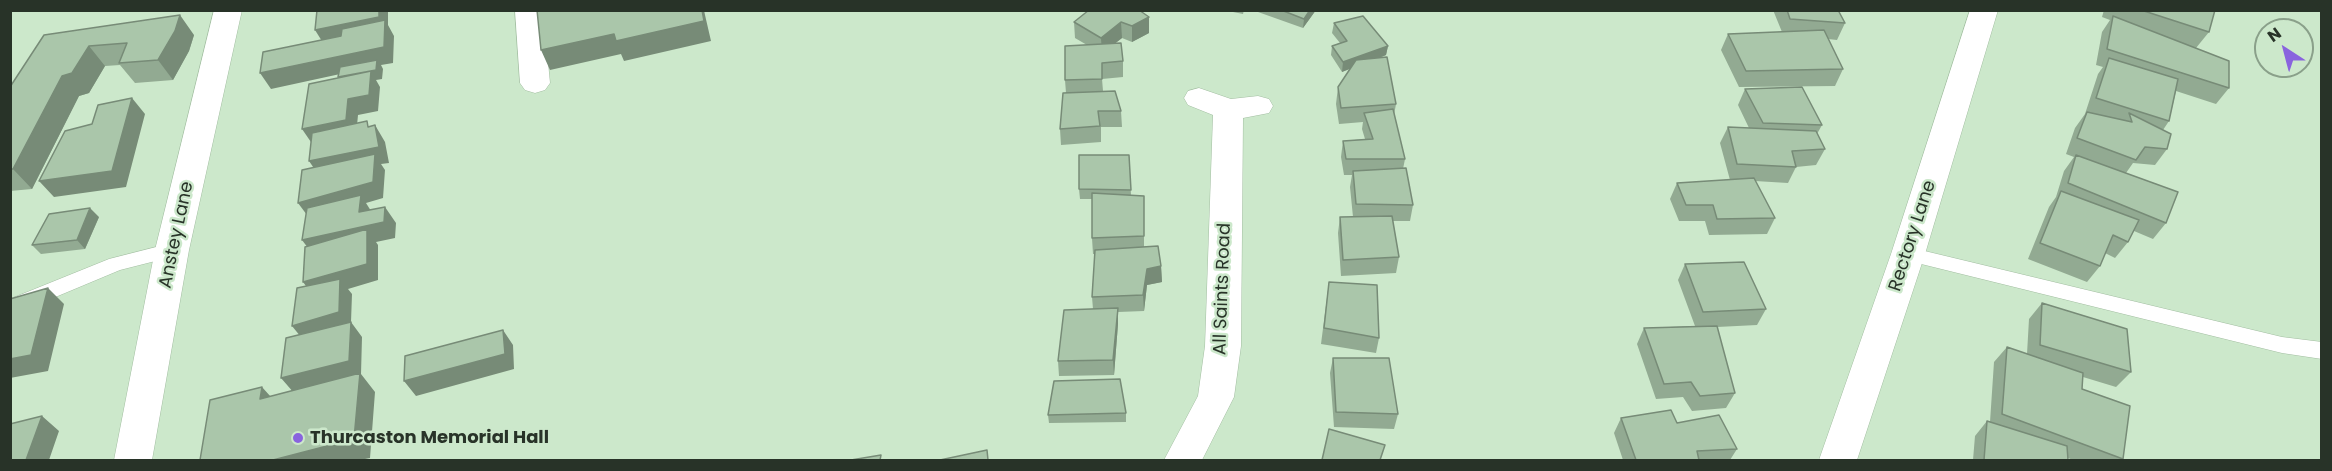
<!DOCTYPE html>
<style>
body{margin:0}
#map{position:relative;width:2332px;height:471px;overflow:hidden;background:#cce8cb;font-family:Poppins,sans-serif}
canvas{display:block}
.frame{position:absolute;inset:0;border:12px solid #283328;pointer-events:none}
.north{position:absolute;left:2254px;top:18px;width:60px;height:60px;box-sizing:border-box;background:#cce8cb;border:2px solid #8aa08a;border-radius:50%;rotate:324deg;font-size:16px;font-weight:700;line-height:24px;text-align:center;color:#283328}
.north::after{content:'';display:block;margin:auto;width:21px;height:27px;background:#8963de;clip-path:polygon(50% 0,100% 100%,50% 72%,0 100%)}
</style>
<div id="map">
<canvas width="2332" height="471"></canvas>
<div class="frame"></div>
<div class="north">N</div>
</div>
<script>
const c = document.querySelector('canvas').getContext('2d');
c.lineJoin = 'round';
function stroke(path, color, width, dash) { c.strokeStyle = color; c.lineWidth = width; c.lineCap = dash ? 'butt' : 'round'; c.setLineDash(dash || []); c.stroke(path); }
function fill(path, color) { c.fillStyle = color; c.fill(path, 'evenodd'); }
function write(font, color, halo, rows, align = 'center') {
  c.font = font + ' Poppins,sans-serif'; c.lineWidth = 5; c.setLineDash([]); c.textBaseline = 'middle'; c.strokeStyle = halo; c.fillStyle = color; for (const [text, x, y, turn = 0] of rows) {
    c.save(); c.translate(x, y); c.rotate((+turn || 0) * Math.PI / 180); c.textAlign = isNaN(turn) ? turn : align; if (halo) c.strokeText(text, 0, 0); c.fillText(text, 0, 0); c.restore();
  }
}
const lane = new Path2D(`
 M172,243l7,2 3,5 -3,5 -59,15 -110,46v-17l99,-40z
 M1908,247l374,90 40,5v17l-40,-6 -381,-94 -3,-5 3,-5z`);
const street = new Path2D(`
 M515,10h28l7,73 -5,7 -10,3 -10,-3 -5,-7z
 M1970,10h28l-73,244 -68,206h-38l72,-206z
 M1199,88l32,11 27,-3 11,3 4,7 -4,7 -26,5 -2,228 -7,51 -32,63h-38l34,-64 7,-50 8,-231 -25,-10 -4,-7 4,-7z`);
const secondary = new Path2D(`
 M214,10h28l-53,240 -37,210h-38l41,-210z`);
const wall = new Path2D(`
 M1223,10h21l-1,4z
 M1258,10h58l-13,18 -45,-16z
 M1773,10h65l7,13 -8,17 -9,-1 15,30 -8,17 -96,1 -18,-37 7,-16 54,-2z
 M2104,10h111l-6,22 -13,16 -9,-3 42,43 -13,16 -40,-13 -7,30 -6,9 4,19 -12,16 -22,-2 -7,10 40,50 -13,16 -19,-8 -6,11 -13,16 -10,-5 -5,13 -13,16 -59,-23 21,-52 7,-10 8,-26 10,-14 -8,-3 9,-26 10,-14 13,-40 5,-7 -7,-2 6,-33 8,-12 -8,-3z
 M1149,17v16l-17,9 -10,-4 -7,5 8,18v16l-21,2 1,12 18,20 1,16h-21v15l-40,3 -1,-16 6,-36 -1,-13 22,-35 -12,-7 -1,-16z
 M1334,23l54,23 -2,9 -6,3 16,46 -2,11 11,44 -2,10 10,36 -3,16h-17l6,36 -3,16 -55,3 -3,-43 2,-16h13l-3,-30 2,-12h-8l-3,-18 2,-16 22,-2 -3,-10 1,-7 -24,2 -3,-20 2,-17 12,-19 -8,4 -11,-17 1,-9 8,-3 -8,-10z
 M44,35h150l-5,16 -16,29 -38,3 -15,-18 -15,1 -16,27 -10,3 -47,93 -22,2v-104z
 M1745,89l77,36 -5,9 8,15 -9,16 -20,2 -8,16 -33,-2 20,37 -8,16 -58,1 -4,-14h-26l-9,-22 7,-16 53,-3 -10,-37 8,-16 21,1 -11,-23z
 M1129,155l2,40 13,1v51l17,19 1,16 -15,3 -3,26 -26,1v12l-4,51 -55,1 -1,-15 35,-52 -1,-12 3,-43h-2l-1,-16v-39h-12l-1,-10z
 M99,217l-14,32 -44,5 -9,-9z
 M1685,264l81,45 -9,16 -40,2 18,66 -9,15 -34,3 -9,-14 -27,2 -19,-55 7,-16 51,-2 -17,-46z
 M1329,282l50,56 -3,15 -55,-9z
 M2042,303l89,69 -15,15 -33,-10 -1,12 41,70 -2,1h-48l-5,-2v2h-95l2,-24 12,-15 3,1 4,-60 13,-15 20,7 2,-35z
 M1333,358l65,56 -4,15 -60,-2 -4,-54z
 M1126,413v9l-77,1 -1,-8z
 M1621,418l56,5 60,26 -7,11h-107l-9,-27z`);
const shadedWall = new Path2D(`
 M379,10h9v15l6,11 -1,27 -12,2 2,4 -1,10 -6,1 4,7 -2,24 -20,4 -2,21 -43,9 -11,-16 42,-43 33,-20 -106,23 -11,-16 65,-27 -10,-16z
 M702,10h2l1,5 6,26 -87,20 -3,-7 -71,16 -9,-20z
 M1310,10h6l-13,18 1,-9z
 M180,15l14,20 -5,16 -16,29 -15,-20z
 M1149,17v16l-17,9v-16z
 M1121,22l1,16 -20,16 -1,-16z
 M89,46l16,20 -16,27 -10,3 -47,93 -19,-20 49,-93z
 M1388,46l-2,9 -44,17 1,-10z
 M132,98l13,16 -19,73 -72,10 -15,-16z
 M375,125l10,17 4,21 -8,1 4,6 -2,28 -17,5 5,8 14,-4 11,16 -1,15 -19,4 2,3v35l-30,9 4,5 -1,28 11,15 -1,37 14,18 -5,66 -10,2h-87l21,-67 -13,-15 24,-36 -13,-16 23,-28 -12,-16 11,-26 -12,-16 8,-21 -12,-16 22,-26 -11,-16z
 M90,208l9,9 -14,32 -8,-9z
 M1161,266l1,16 -15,3 -3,26 -1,-16 4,-26z
 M48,288l16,16 -16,67 -38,7v-19z
 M1118,308v16l-4,51 -1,-15z
 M503,330l10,15 1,24 -98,27 -12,-15z
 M262,387l17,19 -19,-7z
 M42,416l17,15 -10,29h-23z`);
const building = new Path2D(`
 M317,10h62v7l-64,13z
 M537,10h165l2,11 -88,20 -2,-7 -73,16z
 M1089,10h50l10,7 -17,9 -11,-4 -20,16 -27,-16z
 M1281,10h29l-6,9z
 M1787,10h51l7,13 -55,-4z
 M2141,10h74l-6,22z
 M180,15l-5,16 -17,29 -39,3 8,-20 -38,3 -17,27 -10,3 -49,93h-3v-82l34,-52z
 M1363,16l25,30 -45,16 -11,-16 15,-5 -13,-18z
 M2113,16l116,45v27l-122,-39z
 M385,20l-1,27 -124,26 3,-21 78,-16 1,-7z
 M1824,30l19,39 -97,2 -18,-37z
 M1121,43l2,18 -21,2v16l-37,1v-34z
 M1387,57l9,47 -55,4 -3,-21 18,-27z
 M2109,58l69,21 -9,42 -73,-23z
 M377,60l-1,10 -38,7 2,-10z
 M371,71l-2,24 -21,4 -2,21 -44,9 7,-45z
 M1802,87l20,38 -59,-2 -18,-34z
 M1115,91l6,20h-23l2,15 -40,3 3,-36z
 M132,98l-20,73 -73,10 26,-50 27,-7 6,-19z
 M1393,109l12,50h-59l-3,-18 30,-2 -9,-26z
 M2087,112l45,10 -3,-9 42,21 -4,15 -22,-2 -9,13 -59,-22z
 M367,121l1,6 7,-2 4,22 -70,14 3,-28z
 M1728,127l88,4 9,18 -33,2 4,16 -59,-3z
 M375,154l-2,28 -75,21 4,-33z
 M1079,155h50l2,35 -52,-1z
 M2076,155l102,37 -12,31 -98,-40z
 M1406,168l7,37 -57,-1 -3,-33z
 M1754,178l21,40 -58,1 -4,-14h-27l-9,-22z
 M2061,191l78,29 -11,22 -15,-7 -13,31 -60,-23z
 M1092,193l52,3v40l-52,2z
 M361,195l-2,17 26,-5 -1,15 -82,18 5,-32z
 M90,208l-13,32 -45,5 17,-31z
 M1392,216l7,41 -56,3 -3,-43z
 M367,229v35l-64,18 2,-35z
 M1158,246l3,20 -14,3 -4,26 -51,2 3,-47z
 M1744,262l22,47 -63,3 -18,-48z
 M340,279l-1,33 -47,14 5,-38z
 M1329,282l48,3 2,53 -55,-10z
 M48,288l-17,67 -21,4v-60z
 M2042,303l85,26 4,43 -91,-27z
 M1118,308l-5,52 -55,1 6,-51z
 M351,322l-2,39 -68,17 5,-40z
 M1717,326l18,67 -35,3 -9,-14 -27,2 -20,-56z
 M503,330l2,24 -101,27 1,-25z
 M2007,347l76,26 -1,16 48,17 -7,53 -121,-45z
 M1333,358h56l9,56 -62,-2z
 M360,373l-6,66 -81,21h-73l10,-60 52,-13 -2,12z
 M1120,379l6,34 -78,2 6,-34z
 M1671,410l6,13 42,-8 18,34 -40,2 2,9h-63l-15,-42z
 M42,416l-16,44h-16v-36z
 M1987,421l80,25 1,14h-84z
 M1329,429l56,16 -5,15h-58z
 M987,450l1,10h-48z
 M881,455l-1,5h-29z`);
const markers = [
 [298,438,6,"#8963de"]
];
const streetNames = [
 ["Anstey Lane",177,235,-78],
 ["Rectory Lane",1913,236,-72],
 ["All Saints Road",1223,289,-88]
];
const poiNames = [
 ["Thurcaston Memorial Hall",310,438]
];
stroke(lane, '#a2bda1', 1);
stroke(street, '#a2bda1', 1);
stroke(secondary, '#a2bda1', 1);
fill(lane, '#fff');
fill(street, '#fff');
fill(secondary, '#fff');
fill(wall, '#92aa92');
fill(shadedWall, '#778b77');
fill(building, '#aac6aa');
stroke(building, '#778b77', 1.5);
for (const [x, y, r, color] of markers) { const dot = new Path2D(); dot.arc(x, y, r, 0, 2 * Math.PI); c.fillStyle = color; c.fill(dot); stroke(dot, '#cce8cb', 2); }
write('18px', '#283328', '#cce8cb', streetNames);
write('bold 18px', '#283328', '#cce8cb', poiNames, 'left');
</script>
